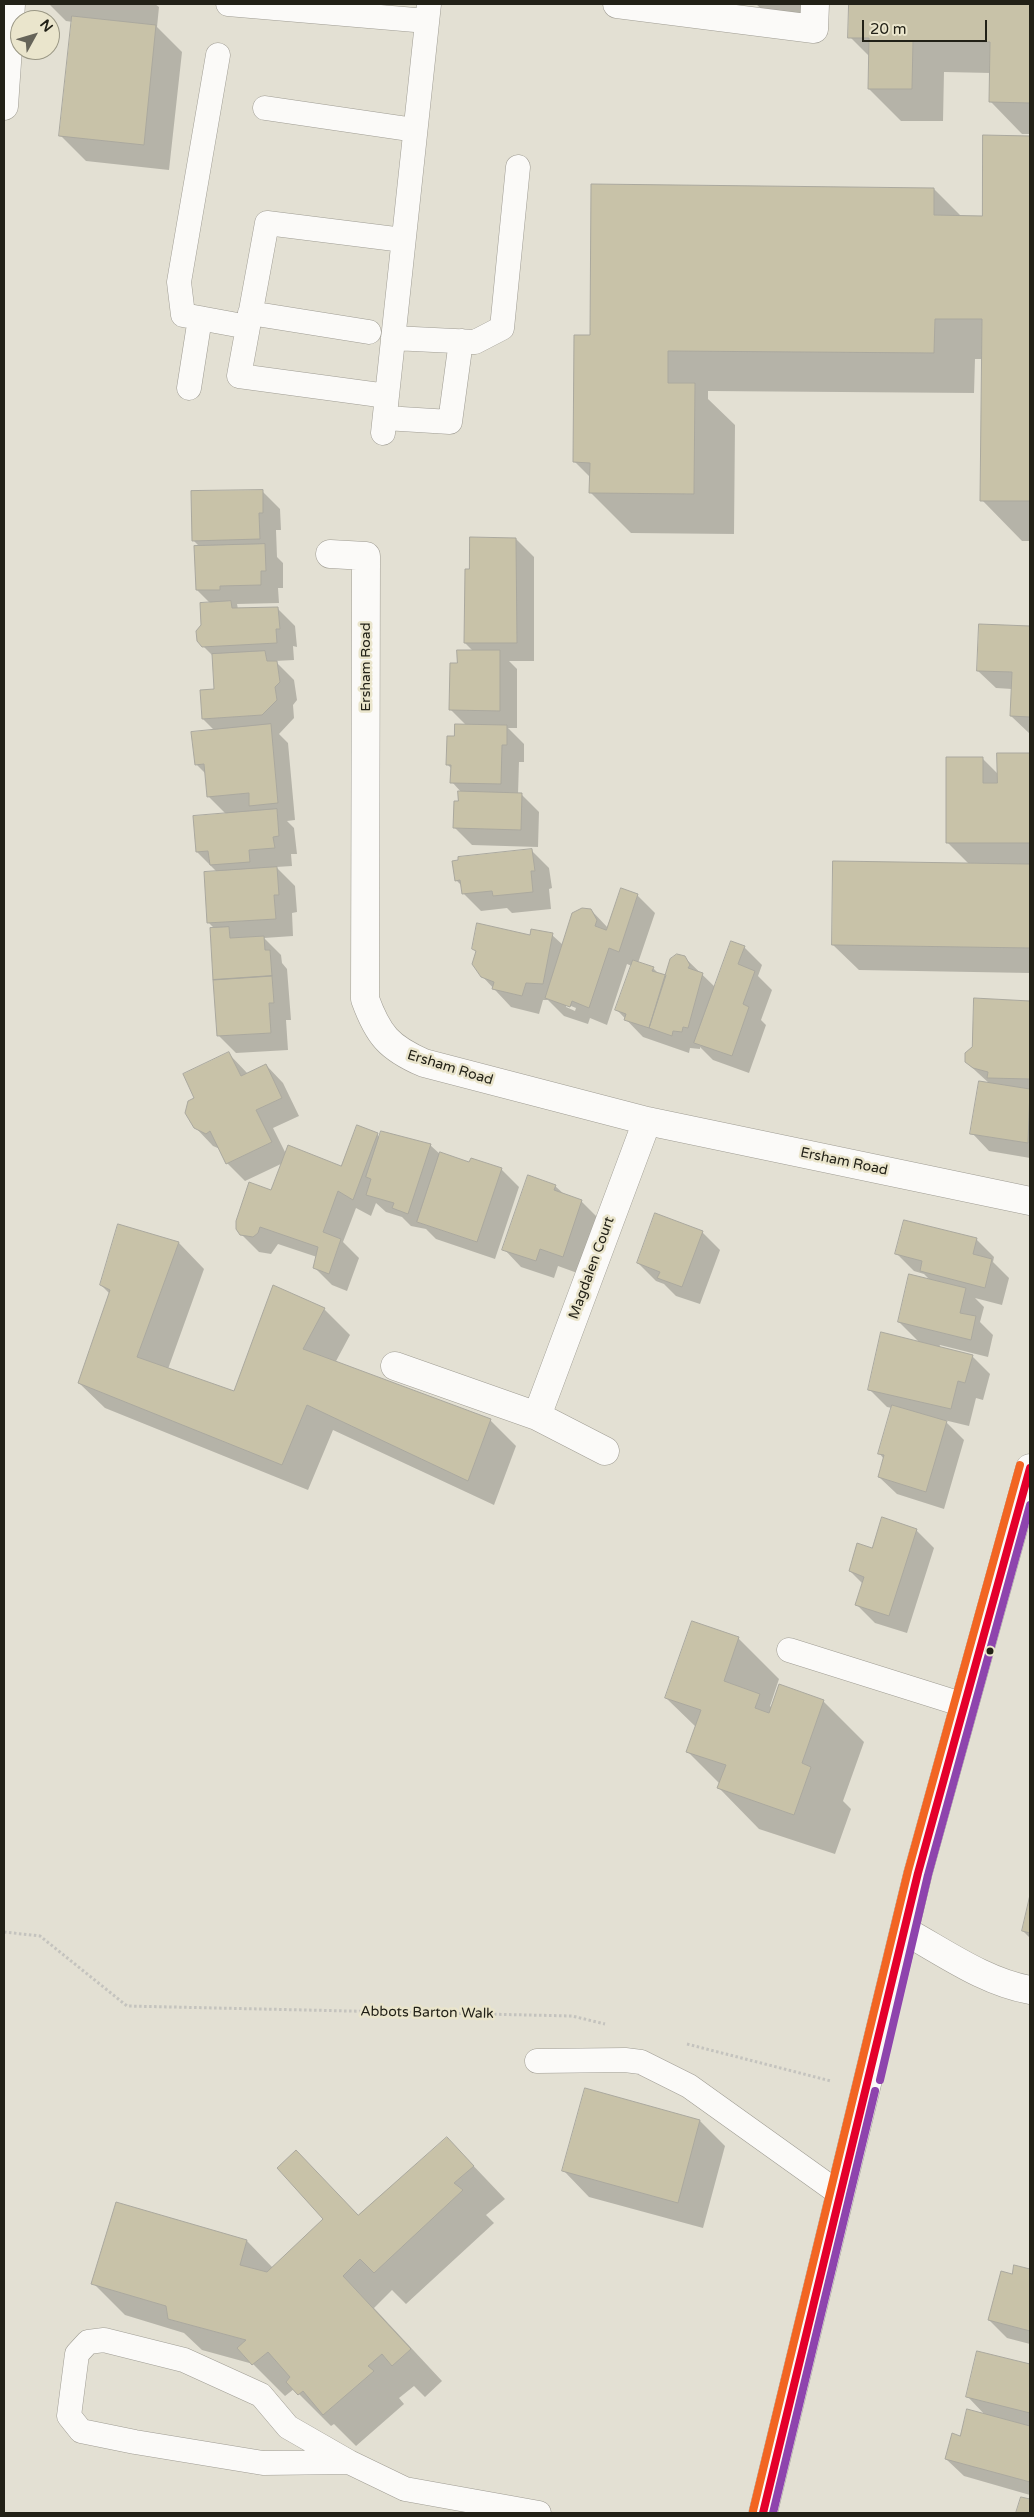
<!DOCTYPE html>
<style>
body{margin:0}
#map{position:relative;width:1034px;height:2517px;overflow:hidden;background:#e3e0d3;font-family:"Varela Round",sans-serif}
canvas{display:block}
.frame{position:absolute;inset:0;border:5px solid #222117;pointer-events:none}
.north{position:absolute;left:10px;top:10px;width:50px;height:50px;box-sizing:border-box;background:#eae5cc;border:1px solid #9a9784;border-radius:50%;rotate:51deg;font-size:14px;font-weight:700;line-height:20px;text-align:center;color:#222117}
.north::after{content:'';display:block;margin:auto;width:18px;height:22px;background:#666459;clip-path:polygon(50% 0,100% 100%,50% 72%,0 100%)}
.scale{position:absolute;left:862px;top:20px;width:125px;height:22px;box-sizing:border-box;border:2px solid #222117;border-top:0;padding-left:6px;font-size:15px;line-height:18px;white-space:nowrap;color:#222117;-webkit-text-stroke:4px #eae5cc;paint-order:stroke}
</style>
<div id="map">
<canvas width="1034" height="2517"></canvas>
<div class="frame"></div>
<div class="north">N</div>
<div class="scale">20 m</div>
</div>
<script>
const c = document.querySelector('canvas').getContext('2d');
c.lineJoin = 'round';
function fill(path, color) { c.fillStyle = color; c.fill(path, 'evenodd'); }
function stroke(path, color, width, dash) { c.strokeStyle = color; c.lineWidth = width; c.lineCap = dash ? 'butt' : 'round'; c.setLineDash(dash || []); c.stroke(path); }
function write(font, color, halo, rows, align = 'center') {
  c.font = font + ' "Varela Round",sans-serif'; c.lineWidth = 5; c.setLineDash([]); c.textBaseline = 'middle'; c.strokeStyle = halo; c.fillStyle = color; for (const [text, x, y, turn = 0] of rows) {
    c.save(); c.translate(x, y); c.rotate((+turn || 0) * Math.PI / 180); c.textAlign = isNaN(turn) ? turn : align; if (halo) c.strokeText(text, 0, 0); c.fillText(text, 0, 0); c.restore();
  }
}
const shadow = new Path2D(`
 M49,4h106l4,3 -2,20 25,25 -13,118 -83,-9 -25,-25 12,-114 -7,-1z
 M713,4h26v5z
 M756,4h68v15l-54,-2z
 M850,4h180v130h-8l-31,-32v-29l-47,-1 -1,49h-42l-32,-32 1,-32 -20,-20z
 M984,136l46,1v404h-8l-40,-41 1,-141h-8l-1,34 -266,-2v8l27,26 -1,109 -103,-1 -40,-40v-15l-16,-16 17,-125 342,-148 28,28h22z
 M262,491l18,18 1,21h-5l1,27 6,6v25h-5l1,15 -42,1 1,5 39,-1 18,18 2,21 -4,-1 1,14 -19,1 19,19 3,20 -4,5 1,13 -15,16 9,9 7,77 -8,1 7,7 3,26h-6l1,12 -16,1 19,19 2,26 -5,1 1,23 -29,2 17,17 1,8 5,6 4,51h-5l2,30 -52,3 -18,-18 -3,-106 -6,-6 8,-51 -20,-20 29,-38 -18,-18 -1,-21 -11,-11 19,-33 -12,-12 13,-29 -2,-33 -16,-16 13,-37 -14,-14 3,-43 -7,-7z
 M516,539l18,18v104h-25l8,8v59h-9l16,16v18h-5l-1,32h3l18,18 -1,35 -66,-2 -18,-18 8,-34 -10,-11v-13l-5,-5 8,-26 11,-13 -15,-15 7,-46 15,-13 -8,-8 5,-73z
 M980,625l50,2v107l-19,-18 1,-27 -16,-1 -18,-17z
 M998,754l32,1v218l-171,-3 -26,-25 136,-81 -22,-22 36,-83 15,15z
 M531,850l18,18 3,20 -3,1 2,20 -39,4 -5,-5 -26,3 -18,-18 -1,-7 -6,-6z
 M637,895l18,18 -17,50 15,5 6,6 8,3 17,-20 31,30 29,-40 18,18 -4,11 14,14 -11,30 5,5 -17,48 -36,-13 -13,-13v2l-10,-1 -1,5 -46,-16 -26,-27 15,-44 -5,-2 -20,61 -17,-7 -2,6 -24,-8 -16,-16h-5l-4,14 -28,-7 -29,-31 -5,-24 -4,-3 79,-14 11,10 28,-35 17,18zM566,1004l10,4 -1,3 -9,-4z
 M975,999l55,3v156l-41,-7 -17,-18 18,-49 -24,-22 7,-14z
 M229,1054l19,20 18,-9 17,18 16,33 -26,12 13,26 56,13 35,-33 3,4 50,7 11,10 29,9 31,5 18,18 -24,72 -59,-20 -10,-10 -15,-3 -9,-9 -16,-5 -10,-9 -5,13 -15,-8 -13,34 16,16 -12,33 -15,-6 -18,-18 3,-10 -39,-13 -7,10 -12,-2 -18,-18 31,-42 11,-29 -38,18 -18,-18 -7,-14 -7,-3 -18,-19 1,-28z
 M555,1186l10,9 16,6 18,18 -19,55 -22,-8 -4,12 -33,-11 -17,-18z
 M702,1232l18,18 -20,54 -24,-8 -12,-12 -8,-3 -18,-18z
 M976,1239l18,18 -1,5 16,16 -7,27 -27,-7 9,9 -4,15 13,13 -5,22 -48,-12 -1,3 33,8 18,18 -7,26 -7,-2 -7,28 -25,-6 20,20 -20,69 -47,-15 -18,-17 5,-18 -5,-6 13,-45 -5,-1 -17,-17 50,-47 -21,-21 31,-42 -6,-6 -10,-3 -18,-18z
 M179,1243l25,26 -36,100 67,24 39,-106 50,22 26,26 -15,28 155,57 26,26 -22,59 -161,-75 -25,60 -203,-82 -26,-25 31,-89 -9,-9z
 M916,1530l18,18 -27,85 -32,-10 -18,-18 6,-21 -13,-13 23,-21z
 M738,1638l41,41 -9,27 2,2 51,-7 41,41 -21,59 8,8 -16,45 -76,-25 -40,-41 1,-4 -33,-33 9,-24 -30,-29z
 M1030,1901v37l-7,-7z
 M700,2121l25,25 -22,82 -114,-31 -25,-26z
 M447,2138l58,61 -19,16 8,8 -88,81 -14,-14 -18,18 68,73 -17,16 -11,-11 -15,12 5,6 -48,42 -22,-22 -3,2 -37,-37 -9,7 -32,-32 -51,-14 -18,-17 -59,-18 -32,-32 154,-42 26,27 52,-49 -29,-67 63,64z
 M1015,2267l15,4v73l-23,-6 -18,-18 24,-45z
 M978,2353l52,12v130l-66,-19 -18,-17 15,-22 25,-21 -18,-19z`);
const building = new Path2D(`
 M849,4h181v99l-41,-1 1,-60 -77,-1 -1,48h-44l1,-51h-21z
 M72,16l84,9 -12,120 -85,-9z
 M983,135l47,1v365h-50l2,-182h-47l-1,34 -266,-2v32h27l-1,111 -105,-1 1,-30 -17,-1 1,-127h16l1,-151 343,4v27l48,1z
 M263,490v23h-4l1,26 -68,2 -1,-50z
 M470,537l46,1 1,105h-53l1,-74h4z
 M265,544l1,27h-5v14l-41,1v4h-24l-2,-44z
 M231,601l1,7 46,-1 2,22h-4l1,14 -75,4 -5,-6 -1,-10 5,-6 -1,-22z
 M979,624l51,2v91l-20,-1 2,-44 -35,-1z
 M457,650h43v61l-51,-1 1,-47h7z
 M265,651l2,10h10l3,21 -5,5 2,13 -15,15 -60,4 -2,-29 14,-1 -2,-35z
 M271,724l7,79 -29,3v-13l-42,4 -3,-33 -9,1 -4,-33z
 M455,724l52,1v20h-5l-1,39 -51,-1 1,-18h-5l1,-29h7z
 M997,753h33v90h-84v-86h37v26h14z
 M458,791l64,2 -1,37 -68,-2 1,-27h4z
 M277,809l2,27 -6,1 2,11 -26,2 1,12 -40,3 -2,-14 -12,1 -3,-36z
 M532,849l3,22h-4l2,21 -40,4 -1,-5 -30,3 -2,-14 -5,1 -3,-20 6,-1v-3z
 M833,861l197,3v84l-198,-3z
 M277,867l2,28h-5l2,24 -69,4 -3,-51z
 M621,888l17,6 -19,58 -10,-4 -20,60 -17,-7 -2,6 -25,-9 27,-85 10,-5 9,1 6,11 -2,6 11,4z
 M477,923l53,12 1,-6 22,4 -10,51 -17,-1 -4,13 -30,-7 2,-7 -13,-5 -9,-13 4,-13 -4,-2z
 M229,927l1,11 34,-2 1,14h5l2,26 -59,4 -3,-52z
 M731,941l14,5 -7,18 17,7 -12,33 6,3 -17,49 -38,-13z
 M677,954l8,2 5,9 -2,3 15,5 -15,55 -5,-1 -1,5 -9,-1 -1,5 -23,-8 21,-69z
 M633,960l21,7 -2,4 14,4 -17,53 -25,-8 2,-6 -11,-4z
 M272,976l2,27h-5l2,30 -54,3 -4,-56z
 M974,998l56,3v78l-43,-1 1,-6 -15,-4 -8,-6v-9l7,-6z
 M229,1052l12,24 25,-12 16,34 -26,12 16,32 -46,22 -16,-33 -4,3 -12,-6 -9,-15 3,-12 6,-3 -11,-24z
 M979,1081l51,8 -2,54 -58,-9z
 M357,1125l21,8 -25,67 -15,-9 -15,41 18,7 -12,35 -16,-6 5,-21 -58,-20 -2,6 -5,4 -13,-2 -4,-6v-8l13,-39 22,8 17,-45 53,21z
 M381,1131l50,13 -23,70 -16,-6 2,-5 -28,-8 5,-16 -5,-2z
 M440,1152l29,10 2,-4 31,10 -25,74 -60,-20z
 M528,1175l28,10 -2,5 28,10 -19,57 -23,-8 -4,12 -34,-11z
 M655,1213l48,18 -21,56 -25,-9 3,-6 -23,-9z
 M904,1220l73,18 -4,16 19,5 -7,29 -65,-17 2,-10 -27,-7z
 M118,1224l61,18 -42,115 97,34 39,-106 52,23 -22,41 188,70 -23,62 -161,-76 -25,60 -204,-82 32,-93 -10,-5z
 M909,1274l57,14 -6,25 16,3 -5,24 -73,-18z
 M881,1332l92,23 -8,28 -7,-2 -7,28 -83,-19z
 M892,1405l55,16 -21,71 -48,-15 6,-22 -6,-1z
 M882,1517l35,12 -28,87 -34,-11 9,-28 -15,-6 8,-28 15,5z
 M692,1621l47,16 -15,44 36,13 -5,14 14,5 10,-29 45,16 -22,63 9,4 -17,48 -77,-27 9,-23 -40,-13 15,-42 -36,-12z
 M1030,1895v38l-8,-2z
 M585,2088l115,32 -22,83 -116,-32z
 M447,2137l27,29 -20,17 9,7 -89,83 -14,-14 -17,17 68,73 -19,17 -10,-12 -14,12 6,5 -51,44 -20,-24 -5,4 -12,-13 4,-5 -22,-25 -16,13 -15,-17 9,-8 -78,-21 -2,-13 -75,-22 25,-82 131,38 -7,25 27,7 56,-53 -46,-51 19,-18 62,65z
 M1014,2265l16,4v62l-42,-11 13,-49 11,3z
 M977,2351l53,13v49l-64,-16z
 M967,2409l63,17v56l-85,-23 7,-26 8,3z
 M1021,2497l9,2v14h-14z`);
const path = new Path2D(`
 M4,1932l36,4 87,70 445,10 33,8
 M687,2044l144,37`);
const service = new Path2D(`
 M228,4l199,17
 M218,55l-39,227 4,33 65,12
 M265,108l150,22
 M250,313l119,19
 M393,338l82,4 27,-14 16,-161
 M189,388l11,-70
 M387,396l-148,-20 28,-153 136,17
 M385,418l65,4 11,-81
 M383,433l46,-429
 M789,1650l175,55
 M537,2061l88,-1 16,2 48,24 151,108
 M349,2462l-86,1 -128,-21 -54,-11 -12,-15 8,-62 11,-12 16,-2 80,20 77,35 27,32 61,35 56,27 134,24`);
const minor = new Path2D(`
 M617,4l197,25 1,-25
 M4,106l7,-102
 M330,554l36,2 -1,443c13,36 24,49 59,64l223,58 383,80
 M395,1366l142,50 68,35
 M537,1416l110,-295
 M905,1931c40,22 80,51 125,59`);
const primary = new Path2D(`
 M763,2513l155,-640 112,-405`);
const bus1 = new Path2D(`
 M763,2513l155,-640 112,-405`);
const bus2 = new Path2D(`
 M880,2080l48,-205 102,-370
 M773,2513l102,-422`);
const bus3 = new Path2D(`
 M753,2511l155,-640 112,-406`);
const markers = [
 [990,1651,4.5,"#222117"]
];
const streetNames = [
 ["Ersham Road",366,667,-90],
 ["Ersham Road",450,1068,17],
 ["Ersham Road",844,1162,12],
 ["Magdalen Court",592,1268,-70],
 ["Abbots Barton Walk",427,2013,1]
];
fill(shadow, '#0003');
fill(building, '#c8c2a8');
stroke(building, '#aaa89e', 1);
stroke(service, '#9f9c93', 25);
stroke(minor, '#9f9c93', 29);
stroke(primary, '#9f9c93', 29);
stroke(path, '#c4c3be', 3, [2.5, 2.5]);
stroke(service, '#fbfaf8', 24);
stroke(minor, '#fbfaf8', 28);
stroke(primary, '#fbfaf8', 28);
stroke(bus1, '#e4002b', 8);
stroke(bus2, '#8e44ad', 8);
stroke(bus3, '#f26522', 8);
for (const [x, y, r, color] of markers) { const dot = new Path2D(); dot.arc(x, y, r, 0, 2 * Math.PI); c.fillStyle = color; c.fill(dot); stroke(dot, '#eae5cc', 2); }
write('14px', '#222117', '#eae5cc', streetNames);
</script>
